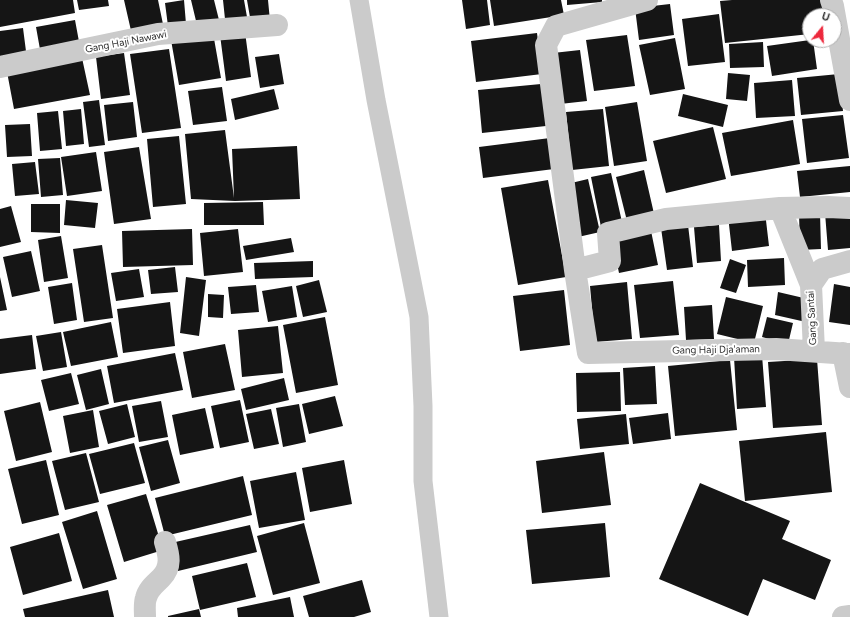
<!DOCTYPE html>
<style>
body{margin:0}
#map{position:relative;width:850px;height:617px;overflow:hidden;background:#fff;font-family:Figtree,sans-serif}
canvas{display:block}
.north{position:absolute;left:802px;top:8px;width:40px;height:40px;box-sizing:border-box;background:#fff;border:1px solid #ababab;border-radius:50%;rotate:18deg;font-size:11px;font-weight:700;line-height:16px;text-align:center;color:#2e2e2e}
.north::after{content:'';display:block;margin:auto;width:14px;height:18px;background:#ed283c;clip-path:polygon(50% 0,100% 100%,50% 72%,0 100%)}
</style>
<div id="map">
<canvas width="850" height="617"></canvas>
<div class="north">U</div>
</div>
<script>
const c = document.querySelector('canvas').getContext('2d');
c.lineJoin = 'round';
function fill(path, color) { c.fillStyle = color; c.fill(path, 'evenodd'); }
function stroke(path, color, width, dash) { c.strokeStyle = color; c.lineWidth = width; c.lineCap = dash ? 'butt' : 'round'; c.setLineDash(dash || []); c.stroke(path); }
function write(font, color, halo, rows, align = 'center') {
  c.font = font + ' Figtree,sans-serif'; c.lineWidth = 4; c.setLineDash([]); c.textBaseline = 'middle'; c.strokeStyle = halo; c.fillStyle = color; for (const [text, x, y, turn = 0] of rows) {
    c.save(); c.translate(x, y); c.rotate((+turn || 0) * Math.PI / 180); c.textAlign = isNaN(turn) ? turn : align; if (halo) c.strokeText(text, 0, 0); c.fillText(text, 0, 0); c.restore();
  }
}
const building = new Path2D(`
 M0,0h73l2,13 -75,14z
 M77,0h31l1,6 -30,4z
 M124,0h34l6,29 -32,6z
 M184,0l2,24 -18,2 -3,-23z
 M191,0h23l5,20 -22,5z
 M223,0h21l3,17 -22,2z
 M247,0h21l2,21 -19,2z
 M462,0h25l3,25 -24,4z
 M490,0h71l3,15 -70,11z
 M567,0h35v2l-35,3z
 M732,0h90l1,16h-13v18l-85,9 -5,-42z
 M670,4l4,31 -35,5 -4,-32z
 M719,14l6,48 -37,4 -6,-47z
 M75,20l5,27 -39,8 -5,-28z
 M23,28l4,31 -27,4v-32z
 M245,32l6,45 -25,4 -6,-46z
 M213,33l8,45 -42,7 -8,-45z
 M537,33l5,41 -66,8 -5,-41z
 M627,35l8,51 -41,5 -8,-51z
 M675,38l10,51 -35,6 -11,-50z
 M810,40h3l4,29 -45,7 -5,-30z
 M763,42l1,25 -34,1 -1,-24z
 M169,49l12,79 -39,5 -12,-79z
 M580,50l7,51 -27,3 -7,-51z
 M124,53l6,42 -29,4 -5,-42z
 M279,54l5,30 -24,4 -5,-31z
 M82,58l8,37 -76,14 -7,-37z
 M728,73l22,2 -3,26 -21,-2z
 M839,74l4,37 -42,4 -4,-37z
 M792,80l3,36 -39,2 -2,-35z
 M541,84l5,42 -64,7 -4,-43z
 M222,87l5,34 -34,4 -5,-34z
 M274,89l5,20 -44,11 -4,-21z
 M683,94l45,11 -5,22 -45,-11z
 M99,100l6,45 -16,2 -6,-45z
 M133,102l4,35 -29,4 -4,-36z
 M637,102l10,59 -33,5 -9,-59z
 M81,109l3,35 -18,2 -3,-35z
 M603,109l6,57 -37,4 -6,-58z
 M58,111l4,38 -22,2 -3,-38z
 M843,115l6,43 -42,5 -5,-44z
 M793,120l7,44 -69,12 -9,-43z
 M30,124l2,32 -25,1 -2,-32z
 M713,127l13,52 -60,14 -13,-52z
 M225,130l9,68 -2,-49 65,-3 3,53 -65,2 -44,-2 -6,-65z
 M179,136l7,68 -33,3 -6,-68z
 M550,138l4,31 -71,9 -4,-31z
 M139,147l12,72 -37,5 -10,-72z
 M96,152l6,39 -35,5 -6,-39z
 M60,158l3,37 -22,2 -3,-38z
 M35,162l4,32 -24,2 -3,-32z
 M850,166v26l-50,5 -3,-26z
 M644,170l11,48 -27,7 -12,-48z
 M611,173l11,49 -21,5 -10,-50z
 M588,179l12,53 -22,5 -11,-53z
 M548,180l18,97 -48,8 -17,-97z
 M66,200l32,3 -3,25 -31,-3z
 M263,202l1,23h-60v-22z
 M31,204h29v29l-29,-1z
 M11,206l10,36 -21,5v-38z
 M850,211v37l-22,2 -3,-37z
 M765,212l4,34 -37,5 -4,-35z
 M799,213h21l1,36 -21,1z
 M688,225l5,42 -26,3 -6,-42z
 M719,225l2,36 -24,2 -3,-36z
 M650,226l8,39 -39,8 -8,-38z
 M192,229l1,36 -70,2 -1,-36z
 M238,229l5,43 -39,4 -4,-43z
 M61,236l7,42 -24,4 -6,-42z
 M291,238l3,14 -48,8 -3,-14z
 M102,245l11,73 -29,4 -11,-73z
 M31,251l9,40 -28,6 -9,-40z
 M784,258l1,27 -37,2 -1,-27z
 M730,259l16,6 -10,28 -16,-5z
 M313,261v16l-58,2 -1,-16z
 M175,267l3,25 -27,2 -3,-24z
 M139,269l5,28 -28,4 -5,-28z
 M0,277l7,33 -7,1z
 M186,277l20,3 -7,56 -19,-3z
 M319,280l8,32 -24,5 -7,-31z
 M673,281l6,54 -39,3 -6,-53z
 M627,282l5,57 -37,3 -5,-56z
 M72,283l5,37 -23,4 -6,-37z
 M834,284l16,3v38l-21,-3z
 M256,285l3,27 -28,2 -3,-27z
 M292,286l5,31 -29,5 -6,-31z
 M564,290l6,55 -50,6 -7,-55z
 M778,292l30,7 -2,23 -31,-7z
 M208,294l16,1 -1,23 -15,-1z
 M726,297l37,9 -9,37 -37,-9z
 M170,302l5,44 -52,7 -6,-44z
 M712,305l2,34 -28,1 -2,-33z
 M325,317l13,68 -42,8 -13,-68z
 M767,317l26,6 -5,21 -26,-7z
 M111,322l7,35 -47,9 -8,-34z
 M278,326l5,47 -41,4 -4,-47z
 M61,332l6,35 -24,4 -7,-35z
 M32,335l4,34 -36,5v-35z
 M225,344l10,46 -43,8 -9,-46z
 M175,353l8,37 -69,13 -7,-37z
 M762,355l4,52 -29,2 -3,-52z
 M817,359l5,66 -49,3 -5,-66z
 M730,360l7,70 -62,6 -7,-70z
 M655,366l2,38 -32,1 -2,-37z
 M101,369l8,35 -23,6 -9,-35z
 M620,372l1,39 -44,1 -1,-39z
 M71,373l8,31 -30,7 -8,-31z
 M284,378l5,22 -43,10 -5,-21z
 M335,396l8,30 -34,8 -7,-30z
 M240,400l9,42 -29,6 -9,-42z
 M161,401l7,36 -29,5 -7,-36z
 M40,402l12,50 -36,9 -12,-50z
 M127,404l8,33 -27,7 -9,-33z
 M299,404l7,38 -23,5 -7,-39z
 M205,408l9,40 -34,7 -8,-40z
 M271,409l8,35 -25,5 -8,-35z
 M93,410l6,37 -29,6 -7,-37z
 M668,413l3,26 -38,5 -4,-26z
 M626,414l3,30 -49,5 -3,-30z
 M826,432l6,60 -87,9 -6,-60z
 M168,440l12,43 -29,8 -12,-44z
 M134,443l11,40 -45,11 -11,-40z
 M604,452l7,53 -69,8 -6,-52z
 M86,453l13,49 -34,8 -13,-49z
 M46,460l13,55 -37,9 -14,-55z
 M344,460l8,44 -42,8 -8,-44z
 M296,472l9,48 -46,8 -9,-47z
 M243,476l9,39 -87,21 -10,-38z
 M700,483l90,38 -8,18 49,21 -16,40 -52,-21 -15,37 -89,-37z
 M146,494l17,56 -39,12 -17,-57z
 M97,511l20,68 -34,10 -21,-67z
 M304,523l16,60 -47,12 -16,-59z
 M605,523l5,54 -78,7 -6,-54z
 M250,525l7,27 -79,19 -7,-28z
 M59,533l13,48 -49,14 -13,-48z
 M247,563l9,34 -56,13 -8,-34z
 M362,580l9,32 -17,5h-45l-6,-21z
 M108,590l6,27h-89l-2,-8z
 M290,597l4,20h-56l-1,-9z
 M199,609l2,8h-33v-1z`);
const lane = new Path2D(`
 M359,0l17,100 43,217 4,89v75l16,136`);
const street = new Path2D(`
 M647,0l-91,26 -10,19 29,225 35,-9 -2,-28 58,-14 114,-11 48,-1 22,1
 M831,0l2,6 17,94
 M0,67l158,-33 119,-9
 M780,208l31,77
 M575,270l13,83 188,-4 74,5
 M814,351l-3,-66 11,-16 28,-8
 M843,353l7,34
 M145,617c0,-6 -1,-14 1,-19 2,-9 9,-14 15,-20 11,-11 8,-23 4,-36
 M843,617l7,-1`);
const streetNames = [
 ["Gang Haji Nawawi",126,42,-11],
 ["Gang Santai",812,318,-93],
 ["Gang Haji Dja'aman",716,350,-1]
];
fill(building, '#151515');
stroke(lane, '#cbcbcb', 19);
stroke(street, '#cbcbcb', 22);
write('10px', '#2e2e2e', '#fff', streetNames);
</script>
